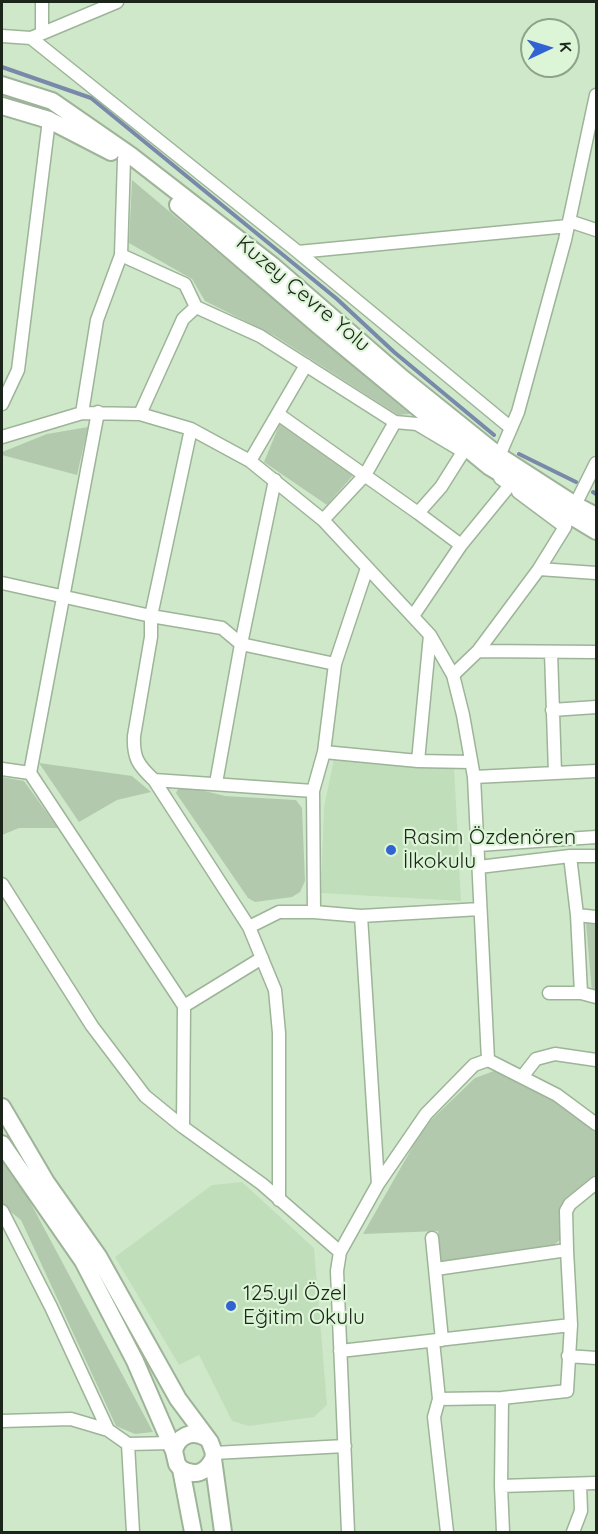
<!DOCTYPE html>
<meta charset="utf-8">
<style>
body{margin:0}
#map{position:relative;width:598px;height:1534px;overflow:hidden;background:#cfe8ca;font-family:Quicksand,sans-serif}
canvas{display:block}
.frame{position:absolute;inset:0;border:3px solid #1c251a;pointer-events:none}
.north{position:absolute;left:520px;top:18px;width:60px;height:60px;box-sizing:border-box;background:#dcf5d7;border:2px solid #8fa28b;border-radius:50%;rotate:86deg;font-size:16px;font-weight:700;line-height:24px;text-align:center;color:#1c251a}
.north::after{content:'';display:block;margin:auto;width:21px;height:27px;background:#3263d2;clip-path:polygon(50% 0,100% 100%,50% 72%,0 100%)}
</style>
<div id="map">
<canvas width="598" height="1534"></canvas>
<div class="frame"></div>
<div class="north">K</div>
</div>
<script>
const c = document.querySelector('canvas').getContext('2d');
c.lineJoin = 'round';
function fill(path, color) { c.fillStyle = color; c.fill(path, 'evenodd'); }
function stroke(path, color, width, dash) { c.strokeStyle = color; c.lineWidth = width; c.lineCap = dash ? 'butt' : 'round'; c.setLineDash(dash || []); c.stroke(path); }
function write(font, color, halo, rows, align = 'center') {
  c.font = font + ' Quicksand,sans-serif'; c.lineWidth = 4.5; c.setLineDash([]); c.textBaseline = 'middle'; c.strokeStyle = halo; c.fillStyle = color; for (const [text, x, y, turn = 0] of rows) {
    c.save(); c.translate(x, y); c.rotate((+turn || 0) * Math.PI / 180); c.textAlign = isNaN(turn) ? turn : align; if (halo) c.strokeText(text, 0, 0); c.fillText(text, 0, 0); c.restore();
  }
}
const built = new Path2D(`
 M334,759l120,7 7,135 -140,-8 3,-86z
 M242,1182l72,66 13,157 -13,12 -65,9 -17,-5 -33,-66 -20,10 -64,-108 97,-72z`);
const green = new Path2D(`
 M132,180l278,234 -12,1 -123,-79 -70,-35 -13,-22 -63,-36z
 M281,421l74,52 -28,32 -63,-43z
 M88,427l-11,48 -75,-20v-3l45,-18z
 M39,763l93,13 19,16 -34,8 -38,22z
 M2,777l22,4 34,47h-39l-17,7z
 M180,785l45,11 71,4 6,8 3,73 -5,11 -8,5 -37,5 -7,-4 -72,-105z
 M586,922l10,1v71l-4,-1z
 M494,1071l21,8 40,19 41,33v43l-34,32v32l-8,7 -113,18 -3,-32 -75,3 53,-93 15,-21 44,-42z
 M2,1151l11,19 140,262 -18,2 -19,-8 -95,-206 -19,-15z`);
const stream = new Path2D(`
 M2,67l89,31 246,201 57,53 100,83
 M519,454l57,28
 M593,492l3,2`);
const minor = new Path2D(`
 M42,2v31
 M2,36l29,2 86,-36
 M31,38l267,214 270,-26
 M569,221l27,9
 M298,252l213,176
 M121,255l64,29 11,23 64,29 135,86 22,2 42,25
 M2,404l16,-34 31,-250
 M98,412l-68,361 154,233 -1,121
 M82,413l15,-93 24,-65 3,-96
 M140,414l43,-95 13,-12
 M278,414l140,99 43,32
 M191,429l-40,187v21l-17,99c-1,22 4,29 20,44l95,147 26,63 4,43v167
 M2,437l80,-24 58,1 51,15 59,32 73,59 107,115 23,40 10,40 11,62 14,283
 M499,456l19,-44 47,-172 31,-145
 M250,461l56,-96
 M518,492l47,35
 M575,505l21,-42
 M418,513l23,-26 22,-35
 M323,520l42,-45 30,-53
 M367,568l-32,96 -11,88 -11,39 1,121 47,4 17,268
 M539,569l26,-42 1,-5
 M2,583l149,33 71,12 19,16 94,20
 M413,616l48,-71 49,-60 -10,-7
 M430,635l-12,126 53,1
 M478,651l118,1
 M551,652l4,121
 M453,675l25,-24 61,-82 57,4
 M552,710l44,-3
 M324,752l94,9
 M2,769l28,4
 M474,777l122,-6
 M154,780l159,11
 M216,783l25,-139 34,-164
 M478,845l118,-8
 M570,856l7,59 4,78
 M479,867l91,-11h26
 M2,884l90,142 53,70 38,31 79,57 78,68
 M577,915l19,2
 M361,916l119,-7
 M249,927l30,-15h35
 M549,993h32l15,4
 M184,1006l78,-48
 M522,1077l14,-18 19,-5 41,6
 M2,1211l49,96 57,123
 M432,1238l10,102
 M436,1269l131,-19 -1,-39 4,-7 26,-21
 M433,1341l6,58 -5,18 13,115
 M340,1351l231,-26
 M568,1356l28,2
 M502,1398l-1,88 2,46
 M439,1399l63,-1 65,-7 4,-66 -4,-75
 M2,1421l69,-2 37,11 20,14 43,-1
 M128,1444l5,88
 M214,1453l131,-7
 M501,1486l95,-3
 M348,1532l-11,-261 3,-19 38,-68 48,-70 48,-49 14,-5 69,35 39,29
 M573,1532l8,-21 -1,-27`);
const major = new Path2D(`
 M2,85l50,16 78,54 143,111 129,112 97,78 76,49 21,11
 M2,106l47,14 62,32
 M178,205l141,121 171,141 106,64
 M2,1107l44,75 52,74 80,143 32,43 4,11 -1,6 10,73
 M2,1144l81,117 52,100 39,90 3,13 4,5 12,63
 M174,1451c4,-15 17,-21 31,-14
 M181,1469c14,8 25,4 32,-10`);
const markers = [
 [391,850,6,"#3263d2"],
 [231,1306,6,"#3263d2"]
];
const streetNames = [
 ["Kuzey Çevre Yolu",303,294,40]
];
const poiNames = [
 ["Rasim Özdenören",403,838],
 ["İlkokulu",403,862],
 ["125.yıl Özel",243,1294],
 ["Eğitim Okulu",243,1318]
];
fill(built, '#c1debb');
fill(green, '#b2c9ad');
stroke(stream, '#7889a9', 4);
stroke(minor, '#9db498', 15);
stroke(major, '#9db498', 20);
stroke(minor, '#fff', 12);
stroke(major, '#fff', 16);
for (const [x, y, r, color] of markers) { const dot = new Path2D(); dot.arc(x, y, r, 0, 2 * Math.PI); c.fillStyle = color; c.fill(dot); stroke(dot, '#dcf5d7', 2); }
write('21px', '#1c251a', '#dcf5d7', streetNames);
write('21px', '#1c251a', '#dcf5d7', poiNames, 'left');
</script>
